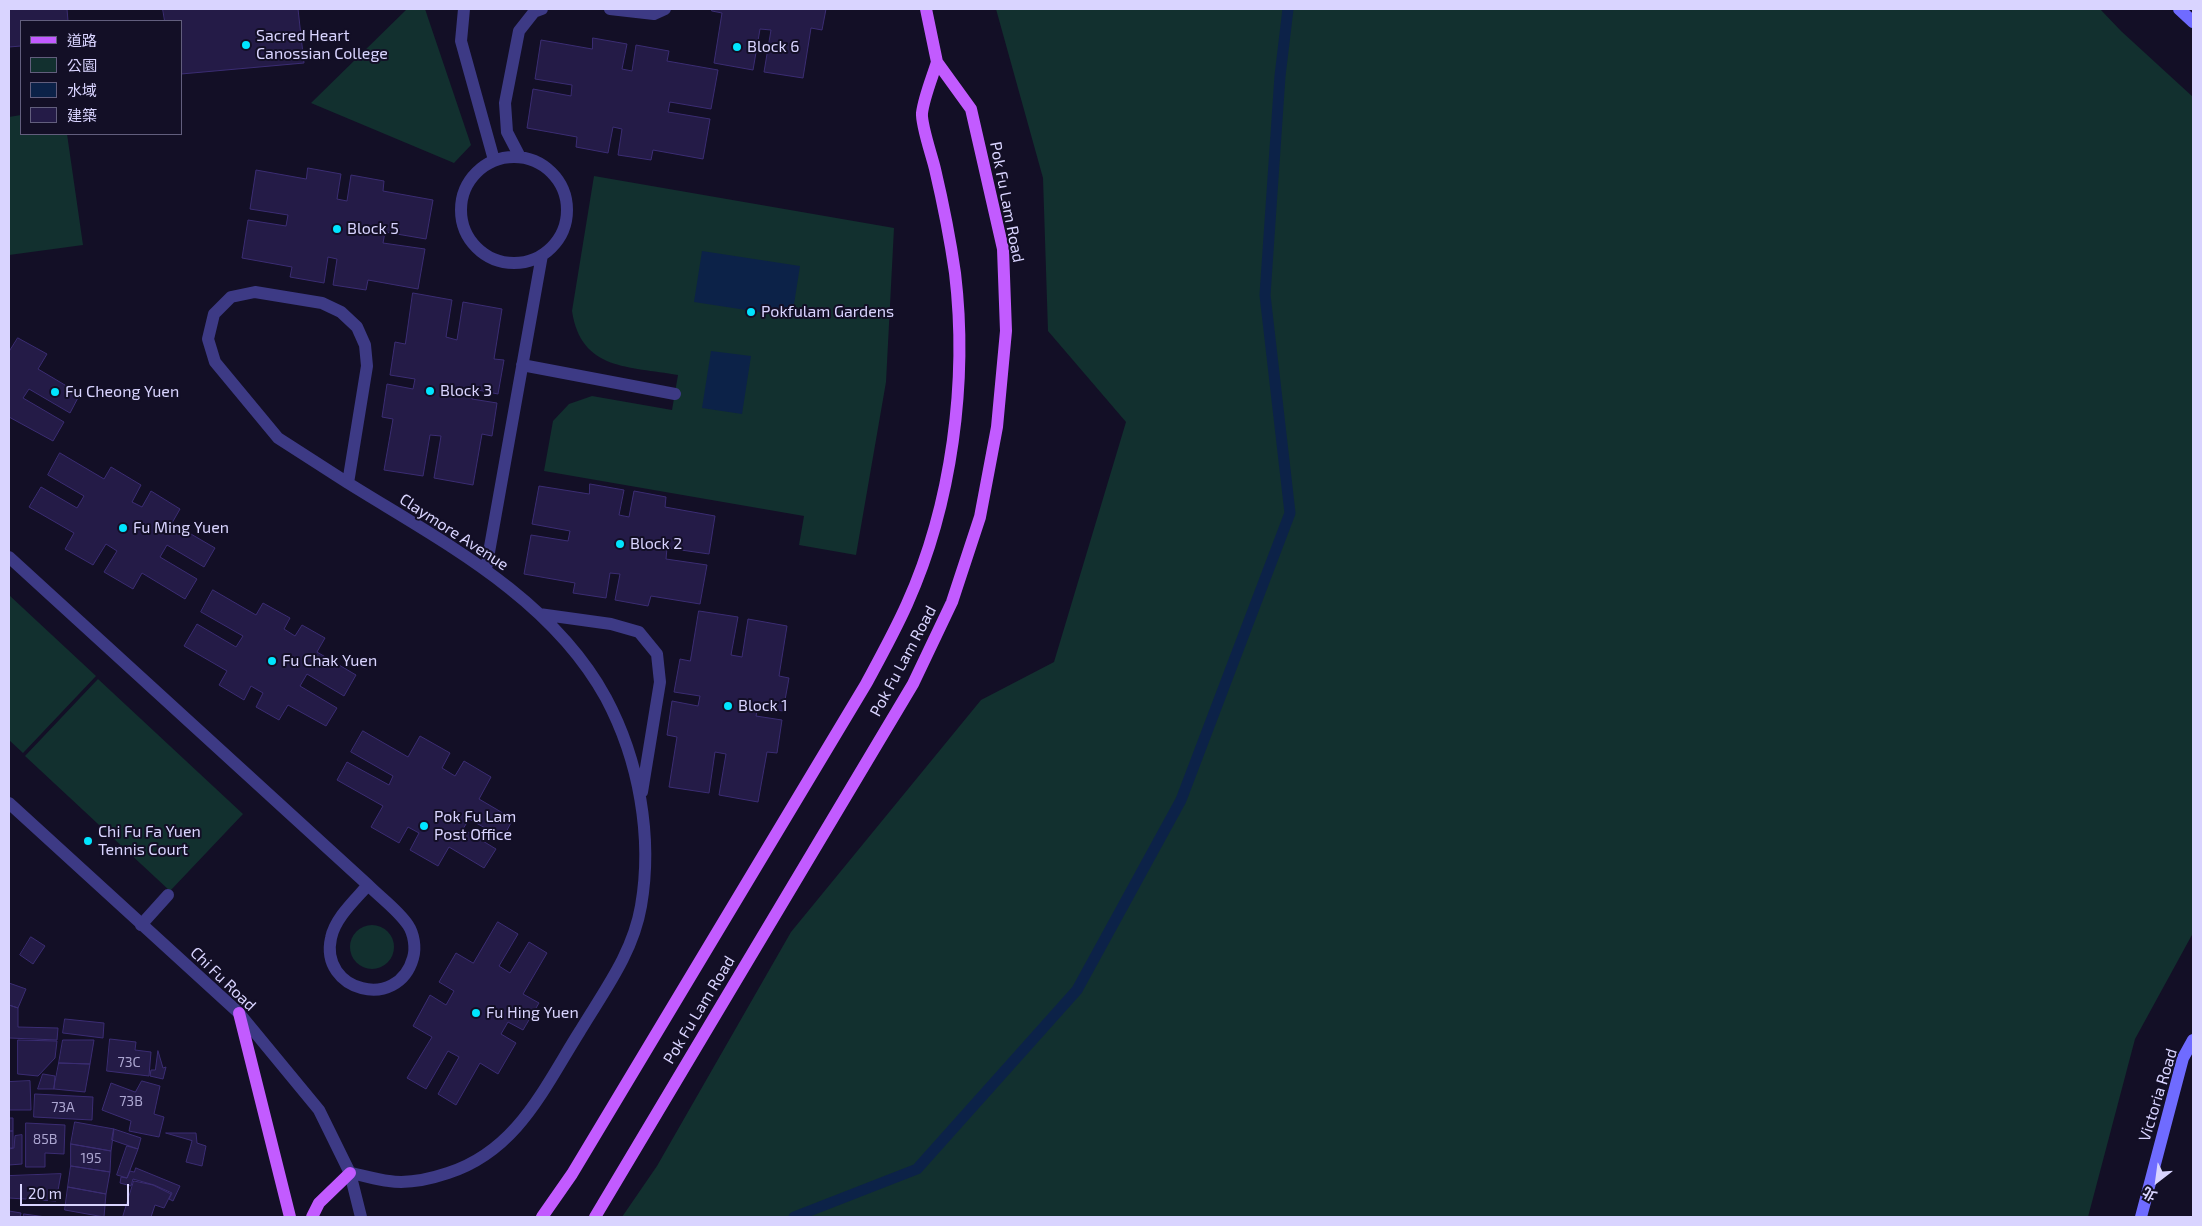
<!DOCTYPE html>
<meta charset="utf-8">
<style>
body{margin:0}
#map{position:relative;width:2202px;height:1226px;overflow:hidden;background:#130f26;font-family:"Exo 2","Noto Sans TC",sans-serif}
canvas{display:block}
.frame{position:absolute;inset:0;border:10px solid #d9d4ff;pointer-events:none}
.legend{position:absolute;left:20px;top:20px;width:162px;height:115px;box-sizing:border-box;background:#130f26;border:1px solid #625e7d;margin:0;padding:6px 9px;list-style:none;font-size:15px;color:#d9d4ff}
.legend li{display:flex;align-items:center;gap:10px;height:25px}
.legend b{width:25px;border:1px solid #625e7d}
.north{position:absolute;left:2132px;top:1156px;width:50px;height:50px;-webkit-text-stroke:4px #130f26;paint-order:stroke;rotate:210deg;font-size:14px;font-weight:700;line-height:20px;text-align:center;color:#d9d4ff}
.north::after{content:'';display:block;margin:auto;width:18px;height:22px;background:#d9d4ff;clip-path:polygon(50% 0,100% 100%,50% 72%,0 100%)}
.scale{position:absolute;left:20px;top:1184px;width:109px;height:22px;box-sizing:border-box;border:2px solid #d9d4ff;border-top:0;padding-left:6px;font-size:15px;line-height:18px;white-space:nowrap;color:#d9d4ff;-webkit-text-stroke:4px #130f26;paint-order:stroke}
</style>
<div id="map">
<canvas width="2202" height="1226"></canvas>
<div class="frame"></div>
<ul class="legend">
<li><b style="height:6px;background:#c25bff"></b>道路</li>
<li><b style="height:14px;background:#12302f"></b>公園</li>
<li><b style="height:14px;background:#0c2248"></b>水域</li>
<li><b style="height:14px;background:#241b47"></b>建築</li>
</ul>
<div class="north">北</div>
<div class="scale">20 m</div>
</div>
<script>
const c = document.querySelector('canvas').getContext('2d');
c.lineJoin = 'round';
function fill(path, color) { c.fillStyle = color; c.fill(path, 'evenodd'); }
function stroke(path, color, width, dash) { c.strokeStyle = color; c.lineWidth = width; c.lineCap = dash ? 'butt' : 'round'; c.setLineDash(dash || []); c.stroke(path); }
function write(font, color, halo, rows, align = 'center') {
  c.font = font + ' "Exo 2",sans-serif'; c.lineWidth = 4; c.setLineDash([]); c.textBaseline = 'middle'; c.strokeStyle = halo; c.fillStyle = color; for (const [text, x, y, turn = 0] of rows) {
    c.save(); c.translate(x, y); c.rotate((+turn || 0) * Math.PI / 180); c.textAlign = isNaN(turn) ? turn : align; if (halo) c.strokeText(text, 0, 0); c.fillText(text, 0, 0); c.restore();
  }
}
const green = new Path2D(`
 M407,9h18l46,136 -17,18 -143,-60z
 M996,9h1104l21,22 72,66v836l-58,106 -47,178h-1466l35,-51 134,-234 190,-232 73,-38 72,-240 -78,-91 -5,-153z
 M21,115v19h46l16,111 -74,10v-138z
 M594,176l300,52 -8,154 -30,173 -57,-10 5,-29 -260,-45 9,-50 16,-17 23,-8 80,14 6,-35c-49,-9 -97,-4 -106,-64z
 M9,595l87,81 -73,77 -14,-13z
 M98,679l145,135 -73,77 -145,-135z
 M350 947a22 22 0 1 1 44 0a22 22 0 1 1-44 0Z`);
const water = new Path2D(`
 M702,251l98,15 -8,51 -98,-15z
 M711,351l40,5 -9,58 -40,-6z`);
const stream = new Path2D(`
 M794,1217l123,-48 160,-179 104,-190 109,-287 -25,-218 15,-219 8,-67`);
const building = new Path2D(`
 M9,9h58l1,12h-47v25l-12,1z
 M163,9h135l6,54 -123,11v-53h-16z
 M712,9h114l-4,21 -11,-2 -8,50 -39,-6 7,-42 -11,-1 -7,41 -39,-7 8,-50 -10,-2z
 M593,38l34,6 -5,25 10,2 4,-26 33,6 -2,10 51,9 -7,39 -41,-7 -2,10 42,7 -7,40 -50,-9 -2,10 -33,-5 4,-26 -9,-2 -5,26 -32,-6 1,-10 -50,-9 6,-39 38,7 1,-11 -37,-6 6,-39 51,9z
 M308,168l33,6 -4,25 10,2 4,-26 33,6 -1,10 50,9 -7,39 -41,-7 -2,11 42,6 -7,40 -50,-9 -2,10 -33,-5 4,-26 -9,-2 -4,26 -34,-6 2,-10 -50,-9 6,-38 38,6 2,-11 -38,-6 6,-39 50,9z
 M413,293l39,7 -6,37 11,3 6,-38 39,7 -8,50 10,1 -6,34 -25,-5 -1,10 25,4 -5,33 -10,-2 -9,51 -39,-7 7,-42 -11,-1 -7,41 -39,-6 9,-51 -11,-2 5,-33 26,5 2,-10 -25,-4 5,-33 10,2z
 M18,338l29,16 -9,15 42,25 -10,19 -41,-24 -6,9 41,24 -11,19 -44,-24v-65z
 M60,453l44,26 7,-12 30,18 -9,17 10,5 9,-16 29,18 -8,14 43,25 -11,19 -37,-22 -7,12 37,22 -12,20 -43,-26 -9,16 -29,-17 13,-21 -11,-7 -13,21 -28,-16 9,-16 -45,-26 12,-20 36,21 7,-12 -36,-21z
 M590,484l34,6 -5,25 10,2 5,-26 32,6 -1,10 50,9 -6,38 -42,-6 -1,11 41,6 -7,39 -49,-8 -3,10 -33,-6 5,-26 -10,-1 -4,25 -33,-5 2,-10 -51,-9 7,-39 37,6 2,-10 -38,-7 7,-38 50,8z
 M213,590l43,25 7,-12 27,15 -6,11 11,7 7,-11 23,13 -8,14 39,23 -12,21 -37,-22 -7,12 37,22 -11,18 -38,-21 -9,15 -23,-13 7,-14 -12,-7 -7,14 -25,-15 8,-14 -43,-25 13,-22 39,23 7,-11 -42,-24z
 M699,611l39,6 -7,38 11,2 6,-38 39,7 -8,50 10,2 -6,33 -25,-4 -2,9 26,4 -5,33 -10,-1 -9,50 -39,-7 7,-41 -11,-2 -6,41 -40,-6 8,-50 -10,-2 5,-34 26,5 2,-10 -26,-4 6,-33 10,2z
 M363,731l45,26 12,-21 30,17 -8,15 13,8 9,-15 27,16 -12,22 34,20 -10,19 -34,-19 -6,10 33,20 -12,19 -35,-21 -11,19 -28,-16 9,-17 -11,-6 -9,16 -28,-16 12,-21 -46,-26 10,-18 42,23 4,-9 -42,-24z
 M498,922l20,12 -19,32 11,7 19,-31 18,11 -24,41 16,9 -16,27 -15,-8 -7,12 15,9 -18,31 -18,-11 -24,42 -18,-11 21,-37 -11,-6 -22,38 -19,-11 25,-41 -19,-11 17,-31 16,10 8,-14 -15,-9 17,-29 17,10z
 M31,937l14,9 -12,18 -13,-9z
 M9,983l17,6 -8,19 -9,-3z
 M9,1005l9,3v19l40,1 -1,12 -48,-2z
 M65,1019l39,4 -1,15 -40,-5z
 M110,1039l26,3 -1,8 16,2 -2,24 -42,-5z
 M18,1040l39,1 -2,17 -17,18 -20,-2z
 M63,1040h31l-4,24 -31,-1z
 M158,1051l5,17 3,-1 -3,12 -13,-3 1,-6h4z
 M59,1063l31,1 -5,28 -31,-3z
 M43,1074l12,2 -1,13h-16z
 M30,1081l1,29h-22v-28z
 M142,1081l18,5 -6,28 10,3 -5,20 -30,-6 2,-10 -29,-11 9,-27 24,9z
 M35,1094l58,3 -1,23 -58,-3z
 M9,1118h4v13h-4z
 M75,1122l39,7 -3,22 -40,-7z
 M26,1123l39,2 -1,29 -19,-1v14h-19z
 M114,1129l27,9 -3,11 -26,-9z
 M9,1131h4v17h-4z
 M166,1133h30l1,10 9,3 -4,20 -16,-4 6,-21z
 M22,1135v29l-13,1v-16l5,-1 1,-12z
 M71,1144l40,7 -1,21 -39,-6z
 M127,1146l11,3 -11,29 -10,-3z
 M71,1166l39,6 -4,22 -38,-7z
 M136,1168l44,18 -7,15 -4,-2 3,-6 -18,-8 -21,-6 -2,7 -11,-3 1,-6 6,1 3,-7 4,1z
 M61,1174l-5,27 -47,-3v-22z
 M134,1181l19,4 18,9 -7,14 -9,-3 -4,12h-28z
 M68,1187l38,7 -2,23 -39,-7z
 M9,1211l12,2 -1,4h-11z
 M24,1214l22,3h-22z`);
const service = new Path2D(`
 M464,9l-3,32 33,119
 M610,9l44,5 11,-5
 M520,157l-13,-25 -2,-29 14,-72 15,-19 8,-3
 M461 210a53 53 0 1 1 106 0a53 53 0 1 1-106 0Z
 M255,292l67,11 19,9 16,15 8,18 2,21 -19,117 -70,-45 -63,-76 -7,-23 6,-25 17,-17z
 M522,365l153,29
 M348,483c93,58 203,114 258,215 33,62 47,139 35,208 -8,47 -37,85 -61,125 -36,57 -63,120 -132,142 -18,6 -40,11 -59,8 -13,-1 -26,-6 -39,-8
 M9,557l359,328c13,13 30,25 40,40 6,9 8,23 5,33 -15,54 -94,33 -82,-20 4,-20 24,-38 37,-53
 M486,569l56,-314
 M539,614l72,10 28,8 18,22 3,28 -18,110
 M141,925l27,-30`);
const tertiary = new Path2D(`
 M9,803l230,210 80,97 31,63 11,44`);
const secondary = new Path2D(`
 M2179,9l14,13
 M2141,1217l42,-159 10,-18`);
const primary = new Path2D(`
 M239,1013l51,204
 M312,1217l7,-14 31,-30
 M542,1217l30,-43 294,-490c14,-26 29,-53 41,-80 45,-100 61,-223 48,-331 -5,-35 -12,-70 -20,-104 -3,-13 -14,-44 -13,-56 2,-16 10,-35 15,-51
 M595,1217l318,-533 39,-82 28,-85 17,-90 9,-96 -3,-82 -32,-140 -34,-47 -11,-53`);
const markers = [
 [246,45,5,"#00e5ff"],
 [737,47,5,"#00e5ff"],
 [337,229,5,"#00e5ff"],
 [751,312,5,"#00e5ff"],
 [430,391,5,"#00e5ff"],
 [55,392,5,"#00e5ff"],
 [123,528,5,"#00e5ff"],
 [620,544,5,"#00e5ff"],
 [272,661,5,"#00e5ff"],
 [728,706,5,"#00e5ff"],
 [424,826,5,"#00e5ff"],
 [88,841,5,"#00e5ff"],
 [476,1013,5,"#00e5ff"]
];
const numberNames = [
 ["73C",129,1062],
 ["73B",131,1101],
 ["73A",63,1107],
 ["85B",45,1139],
 ["195",91,1158]
];
const poiNames = [
 ["Sacred Heart",256,36],
 ["Canossian College",256,54],
 ["Block 6",747,47],
 ["Block 5",347,229],
 ["Pokfulam Gardens",761,312],
 ["Block 3",440,391],
 ["Fu Cheong Yuen",65,392],
 ["Fu Ming Yuen",133,528],
 ["Block 2",630,544],
 ["Fu Chak Yuen",282,661],
 ["Block 1",738,706],
 ["Pok Fu Lam",434,817],
 ["Post Office",434,835],
 ["Chi Fu Fa Yuen",98,832],
 ["Tennis Court",98,850],
 ["Fu Hing Yuen",486,1013]
];
const streetNames = [
 ["Pok Fu Lam Road",1007,202,79],
 ["Claymore Avenue",454,532,33],
 ["Pok Fu Lam Road",903,661,-62],
 ["Chi Fu Road",223,979,44],
 ["Pok Fu Lam Road",699,1010,-59],
 ["Victoria Road",2158,1095,-73]
];
fill(green, '#12302f');
fill(water, '#0c2248');
stroke(stream, '#0c2248', 11);
fill(building, '#241b47');
stroke(building, '#3b2d73', 1);
stroke(service, '#3d3a85', 12);
stroke(tertiary, '#3d3a85', 12);
stroke(secondary, '#6f6bff', 12);
stroke(primary, '#c25bff', 12);
for (const [x, y, r, color] of markers) { const dot = new Path2D(); dot.arc(x, y, r, 0, 2 * Math.PI); c.fillStyle = color; c.fill(dot); stroke(dot, '#130f26', 2); }
write('14px', '#aca6d1', null, numberNames);
write('16px', '#d9d4ff', '#130f26', poiNames, 'left');
write('16px', '#d9d4ff', '#130f26', streetNames);
</script>
